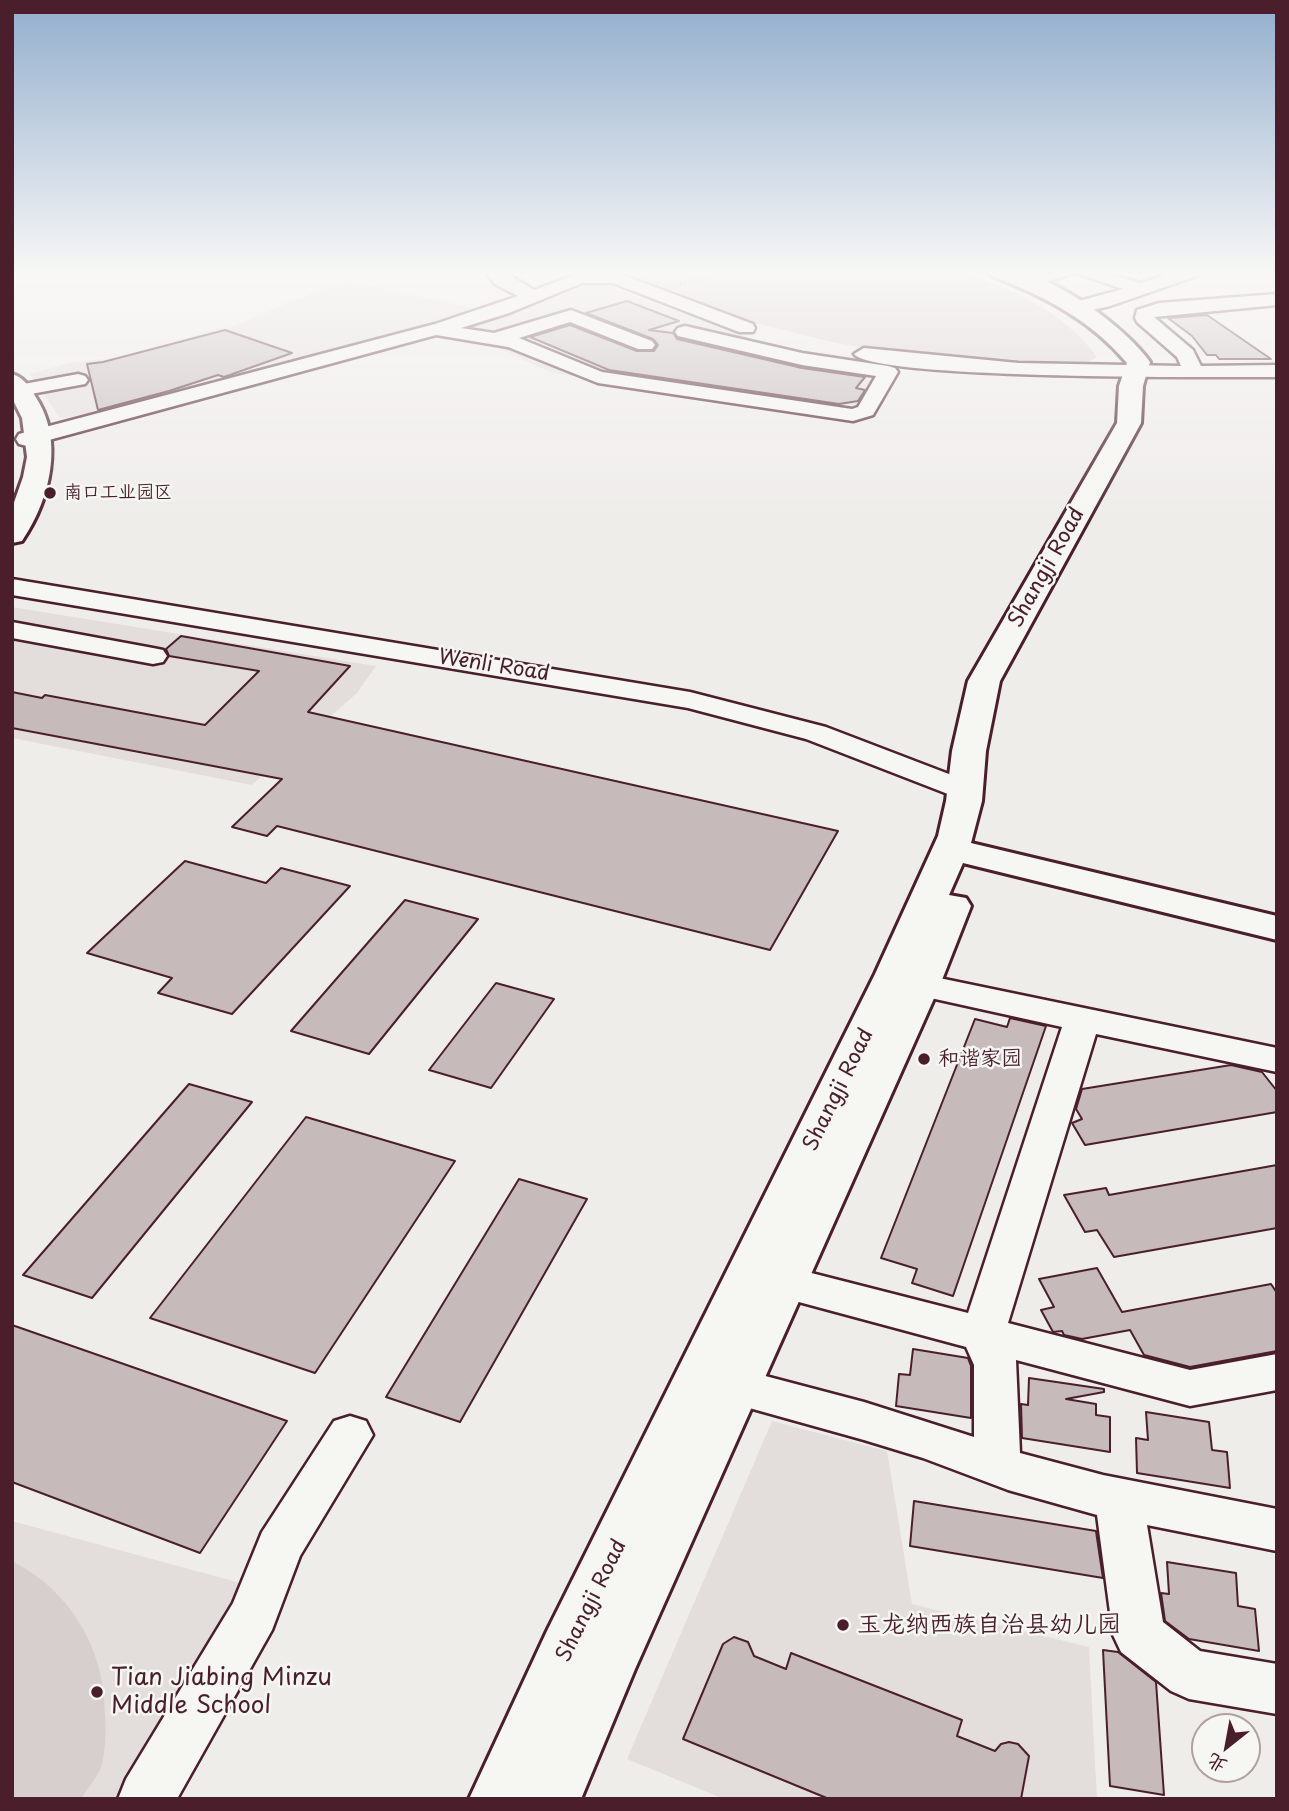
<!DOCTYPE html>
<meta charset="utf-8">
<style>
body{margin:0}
#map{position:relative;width:1289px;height:1811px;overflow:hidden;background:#efedea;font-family:"Playpen Sans","LXGW WenKai TC",sans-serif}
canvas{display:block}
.frame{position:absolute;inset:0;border:14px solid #4a1f2b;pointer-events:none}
.north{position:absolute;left:1191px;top:1713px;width:70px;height:70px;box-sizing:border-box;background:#f6f6f2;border:2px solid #b1a0a2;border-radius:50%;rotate:211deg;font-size:19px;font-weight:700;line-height:28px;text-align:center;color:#4a1f2b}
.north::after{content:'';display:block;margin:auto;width:24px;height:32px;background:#4a1f2b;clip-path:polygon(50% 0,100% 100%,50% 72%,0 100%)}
</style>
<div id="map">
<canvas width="1289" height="1811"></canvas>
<div class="frame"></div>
<div class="north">北</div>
</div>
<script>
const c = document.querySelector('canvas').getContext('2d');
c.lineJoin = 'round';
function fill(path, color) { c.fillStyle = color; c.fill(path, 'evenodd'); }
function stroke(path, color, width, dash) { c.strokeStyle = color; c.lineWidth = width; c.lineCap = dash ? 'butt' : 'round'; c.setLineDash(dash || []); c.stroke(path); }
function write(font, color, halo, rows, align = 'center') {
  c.font = font + ' "Playpen Sans","LXGW WenKai TC",sans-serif'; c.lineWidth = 5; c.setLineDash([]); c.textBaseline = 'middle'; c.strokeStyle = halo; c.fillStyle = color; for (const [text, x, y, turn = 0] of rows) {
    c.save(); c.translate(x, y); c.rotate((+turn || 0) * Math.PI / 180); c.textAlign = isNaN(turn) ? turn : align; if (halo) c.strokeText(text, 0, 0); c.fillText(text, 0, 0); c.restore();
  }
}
const built = new Path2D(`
 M344,280l139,30 -378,101 -45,7 -30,-44 44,-12 41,-4 107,-30 4,1z
 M596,282l158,57 63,15 79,13 -29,53 -315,-47 -54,-25 -54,-12 61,-21 73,-31z
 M12,607l364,59 -19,27 -105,92 -240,-47z
 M772,1421l115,30 25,153 177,43 8,152h-373l-97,-40z
 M12,1521l236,64 -131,214h-105z`);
const green = new Path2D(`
 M621,272h340c51,16 104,40 136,85l-15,8 -75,-2 -119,-11 -52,-9 -81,-20z
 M12,1561c59,30 92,87 93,152 1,17 1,38 -4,54 -4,11 -14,22 -20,32h-69z`);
const building = new Path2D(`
 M627,301l52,20 -30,9 24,3 4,6 125,29 63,9 -9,11 9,2 -7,11 -19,3 -230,-34 -79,-33 40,-12 67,26h17l4,-6 -5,-6 -67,-26z
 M1207,315l64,44h-52l-3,-4h-9l-15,-19 -24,-18z
 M225,330l67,23 -68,24 -6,-2 -49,16 -71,19 -11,-46 16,-2z
 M181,636l169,30 -42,46 530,119 -68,119 -493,-124 -10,10 -35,-9 50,-48 -270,-51v-36l30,6 3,-3 160,30 54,-54 -90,-15 -3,-7z
 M185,861l81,22 15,-15 69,18 -118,128 -74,-21 14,-15 -85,-25z
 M405,900l73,19 -109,135 -78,-23z
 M496,983l58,16 -63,89 -62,-18z
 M1010,1018l36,8 -93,270 -41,-13 5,-14 -36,-11 94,-239 32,8z
 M1231,1065l31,7 15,19v21l-192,33 -13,-22 10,-4 -6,-10 6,-20z
 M189,1084l63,18 -160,196 -69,-23z
 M306,1117l149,44 -140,212 -165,-55z
 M1277,1165v63l-163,29 -17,-27 -12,2 -21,-37 42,-7 3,7z
 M519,1179l68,20 -127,223 -74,-25z
 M1097,1268l25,44 149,-28 6,9v58l-87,16 -46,-12 -14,-25 -48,9 -18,-4 -2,-4 -9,1 -12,-22 13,-3 -15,-28z
 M12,1325l275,96 -87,132 -188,-71z
 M913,1349l55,9 3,8v52l-75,-12 3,-32 11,1z
 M1029,1378l75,11v3l-38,7 30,5v11l14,2v35l-88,-14 -1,-34 7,1z
 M1146,1412l63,10 3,28 15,2 3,36 -93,-15 -1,-35 12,2z
 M914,1501l182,30 7,47 -193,-32z
 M1167,1562l69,11 2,33 17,3 4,42 -70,-12 -24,-18 -4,-28 8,1z
 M734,1637l14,5 6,14 32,13 5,-16 171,67 -5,16 38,15 6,-7 8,-2 9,2 11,12 -8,43h-192l-146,-60 40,-95z
 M1103,1650l15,2 38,30 8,113 -54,-9z`);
const path = new Path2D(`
 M680,284l46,-12`);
const minor = new Path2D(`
 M486,272h18l30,18 46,-17 35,-1 138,52 2,4 -2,4h-14l-126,-49h-31l-73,30 -48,15 33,5 77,-23 81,31 3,4 -3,4h-14l-68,-27 -51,16 83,34 250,37 6,-2 18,-31 -74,-11 -124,-29 -3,-4 3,-4 7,-2 117,27 86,13 7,2 3,4 -25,43 -20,6 -255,-38 -90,-36 -72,-12 -409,111 -8,-2 -3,-5 3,-5 416,-110 83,-28 -23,-12z
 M1048,272h54l39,11 34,-11h25l-3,4 -87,30 -31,7 -9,-6 2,-4 51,-14 -47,-16 -49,14 -9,-5 3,-4z
 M1277,294v11l-123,12 39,33 8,16 76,-1v12c-52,0 -403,3 -423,-23l10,-6 154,15 163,3 -4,-9 -40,-35 -2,-4 2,-8 22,-7z
 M78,374l7,2 3,4 -3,4 -65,12 -8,-2 1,-8z
 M12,579l678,113 136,35 149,57 4,6 -4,6 -11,3 -11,-3 -147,-57 -118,-31 -676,-113z
 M12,622l141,26 10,2 4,6 -4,6 -10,2 -141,-26z
 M920,974l357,74v24l-181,-38 -88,289 182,47 87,-16v36l-87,16 -174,-46 4,93 83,22 174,34v42l-130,-26 16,97 37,29 77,13v50l-88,-15 -18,-8 -50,-39 -8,-17 -16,-120 -89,-25 -85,-32 -59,-18 -129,-36 -16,-5 -7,-13 7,-13 16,-5 129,34 110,35v-72l-8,-18 -182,-49 -15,-4 -6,-12 6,-12 15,-4 184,47 94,-286 -154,-34 -6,-8 6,-8z
 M350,1416l16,5 7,14 -73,121 -28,74 -95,169h-59l8,-20 107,-176 29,-71 72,-111z`);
const major = new Path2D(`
 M989,272c8,-1 19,-2 27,0 41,5 111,57 134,90l-7,24 -2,37 -141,258 -14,70 -4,50 -11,42 306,73v24l-314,-77 -14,32 17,3 5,8 -31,79 -305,684 -54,130h-112l78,-168 328,-657 63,-138 8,-35 6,-50 16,-70 149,-258 2,-37 8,-23c-36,-43 -83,-67 -135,-87z
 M12,374c11,3 17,12 23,22 30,44 15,104 -13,145l-10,2v-35l11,-31 4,-20 -5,-39 -10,-20z`);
const markers = [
 [50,493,7,"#4a1f2b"],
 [924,1059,7,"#4a1f2b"],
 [843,1625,7,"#4a1f2b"],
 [97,1692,7,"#4a1f2b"]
];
const farPoinames = [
 ["南口工业园区",64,493]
];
const streetNames = [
 ["Shangji Road",1047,568,-61],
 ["Wenli Road",494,666,9],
 ["Shangji Road",839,1090,-64],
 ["Shangji Road",592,1601,-64]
];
const poiNames = [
 ["和谐家园",938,1059]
];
const nearPoinames = [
 ["玉龙纳西族自治县幼儿园",857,1625],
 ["Tian Jiabing Minzu",111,1678],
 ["Middle School",111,1706]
];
fill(built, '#e3dedc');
fill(green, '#d7cfce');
fill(building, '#c6babb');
stroke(building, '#4a1f2b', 2);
stroke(minor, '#4a1f2b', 5);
stroke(major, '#4a1f2b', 6);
stroke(path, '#4a1f2b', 2.5, [1, 3.5]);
fill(minor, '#f6f6f2');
fill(major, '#f6f6f2');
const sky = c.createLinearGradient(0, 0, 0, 525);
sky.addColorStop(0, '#93aecd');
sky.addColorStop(0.52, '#f8f7f6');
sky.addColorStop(1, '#f8f7f600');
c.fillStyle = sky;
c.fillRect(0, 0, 1289, 525);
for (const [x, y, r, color] of markers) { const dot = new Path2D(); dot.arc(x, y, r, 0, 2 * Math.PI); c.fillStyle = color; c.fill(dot); stroke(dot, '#f6f6f2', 2.5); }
write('18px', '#4a1f2b', '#f6f6f2', farPoinames, 'left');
write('21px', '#4a1f2b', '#f6f6f2', streetNames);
write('21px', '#4a1f2b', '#f6f6f2', poiNames, 'left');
write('24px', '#4a1f2b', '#f6f6f2', nearPoinames, 'left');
</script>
